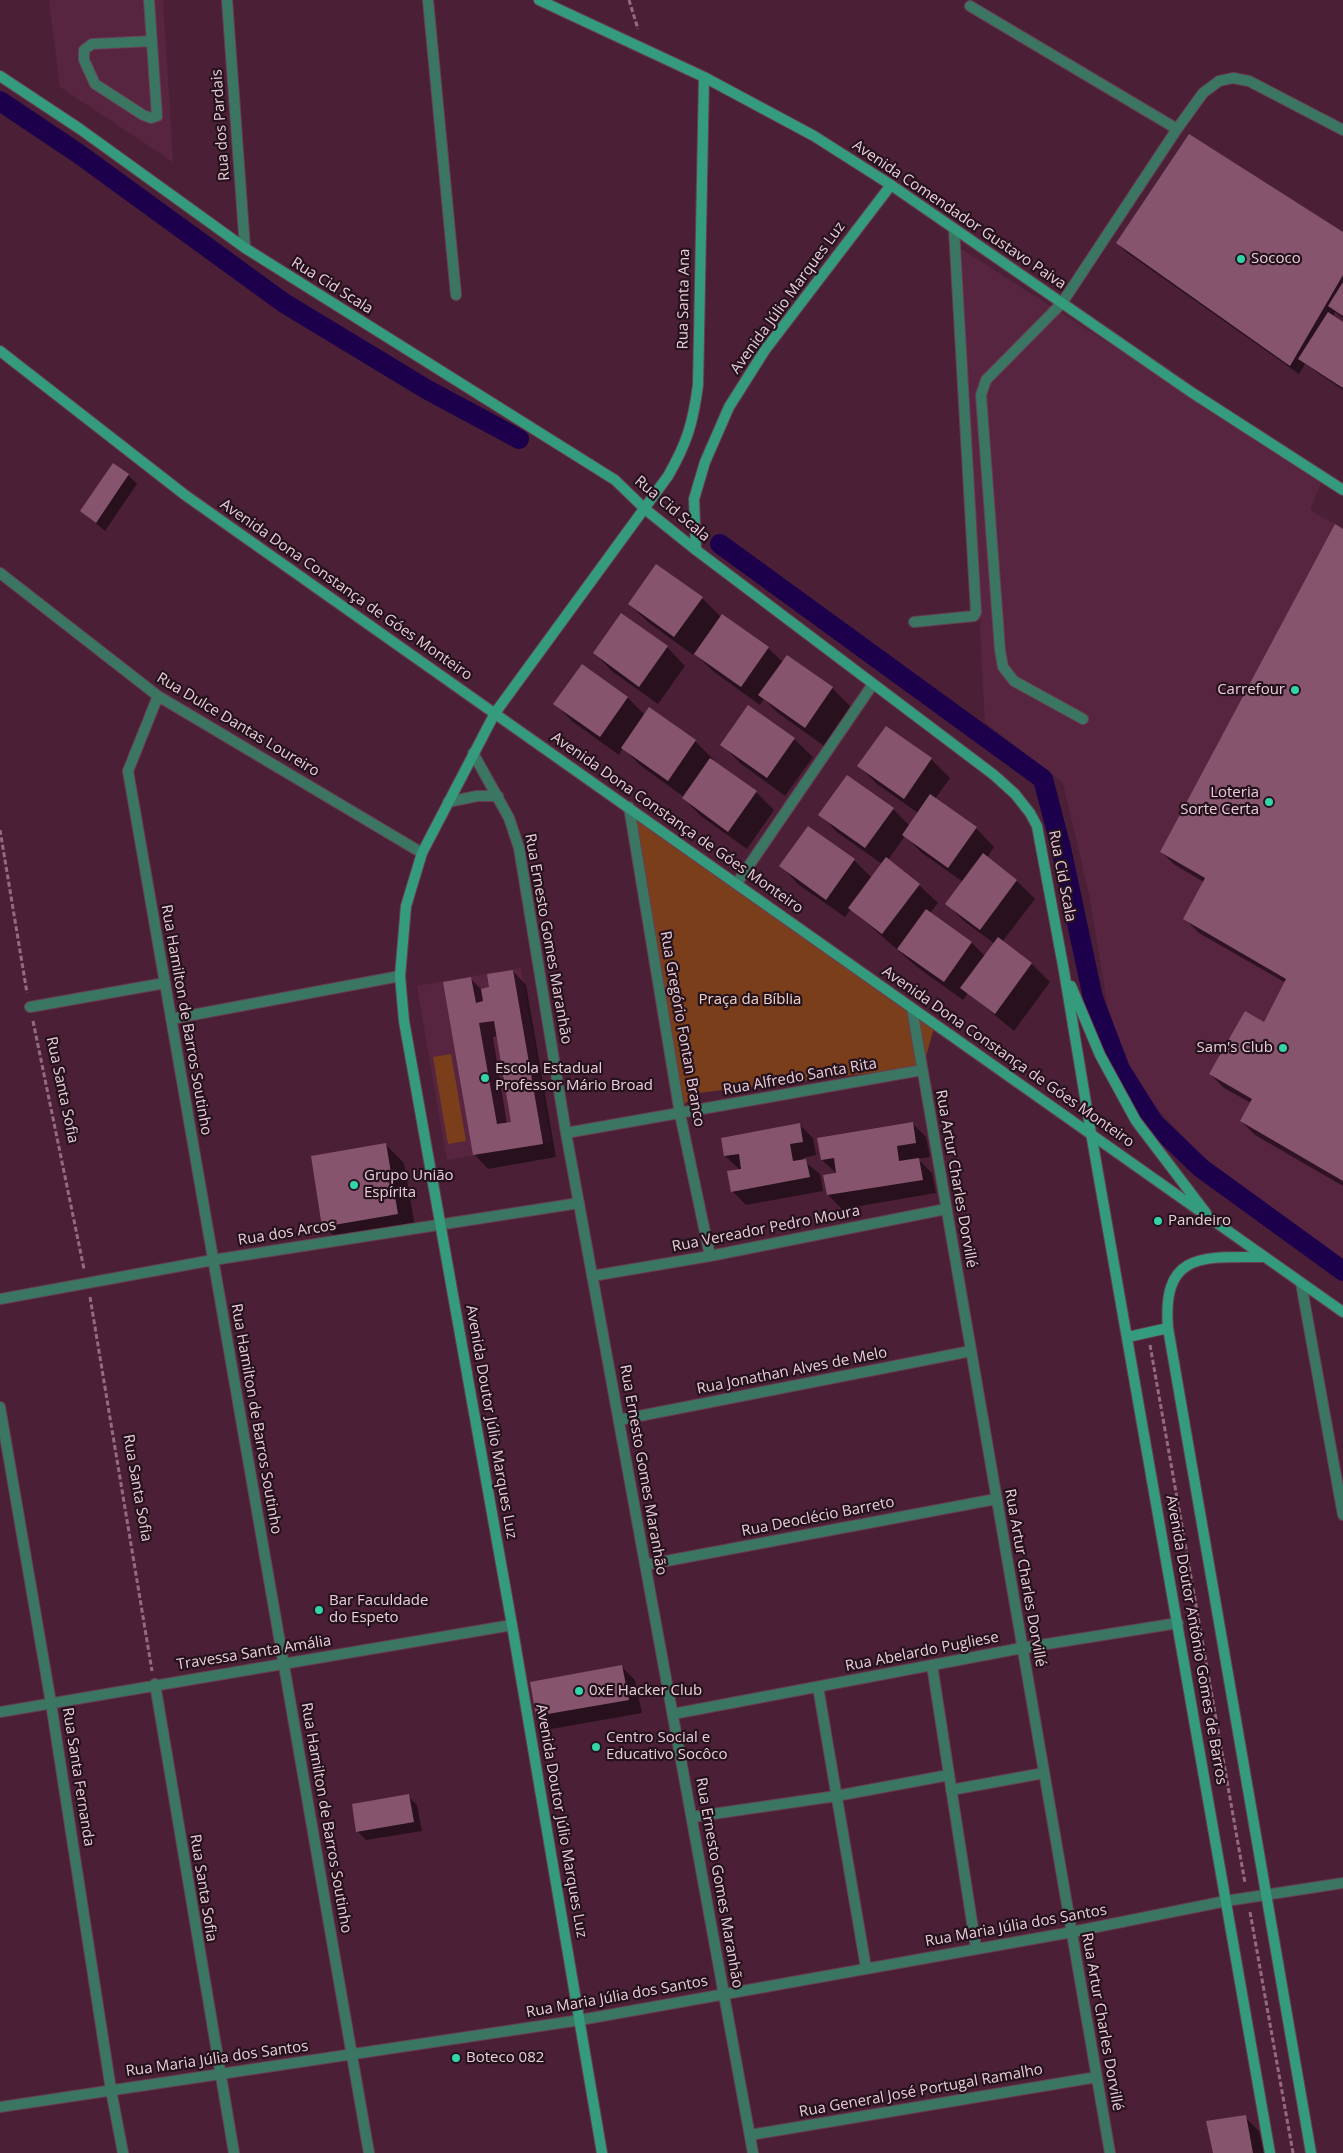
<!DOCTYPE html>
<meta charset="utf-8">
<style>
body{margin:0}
canvas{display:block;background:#4b2037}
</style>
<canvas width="1343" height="2153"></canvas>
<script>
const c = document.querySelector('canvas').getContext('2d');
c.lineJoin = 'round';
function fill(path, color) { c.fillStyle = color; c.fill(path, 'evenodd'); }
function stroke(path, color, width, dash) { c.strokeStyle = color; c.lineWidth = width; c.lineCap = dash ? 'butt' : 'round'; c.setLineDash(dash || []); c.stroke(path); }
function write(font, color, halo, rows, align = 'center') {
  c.font = font + ' "Open Sans",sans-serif'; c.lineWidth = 4.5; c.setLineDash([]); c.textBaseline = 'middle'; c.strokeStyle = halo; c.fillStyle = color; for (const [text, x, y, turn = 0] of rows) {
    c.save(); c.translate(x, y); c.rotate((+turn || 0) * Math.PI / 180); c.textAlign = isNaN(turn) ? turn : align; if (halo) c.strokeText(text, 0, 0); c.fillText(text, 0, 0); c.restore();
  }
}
const built = new Path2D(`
 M49,0h114l10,162 -113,-75z
 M960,248l362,232 -12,30 33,19v731l-139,-101 -64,-69 -28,-57 -23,-139 -26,-111 -78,-61z
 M521,968l30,174 -104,18 -30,-174z`);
const green = new Path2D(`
 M629,807l306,217 -12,43 -226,26 -17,15z
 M451,1054l15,87 -18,3 -15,-87z`);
const shadow = new Path2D(`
 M1343,233v85l-8,-6 -2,5 10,6v67l-38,-26 -6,10 -173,-122 -9,-9z
 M128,475l9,9 -32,47 -24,-20z
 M1343,530v656l-88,-51 -14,-14 10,-18 -27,-15 -14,-14 55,-51 21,-40 -87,-50 -14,-14 19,-37 -29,-17 -14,-13z
 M702,598l19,19 47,31 15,14 4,-6 45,32 19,19 -27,39 -46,-33 -14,-14 -4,6 -46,-33 -20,-19 -1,2 -45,-33 -19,-18z
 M667,647l18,19 -27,38 -45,-32 -19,-19z
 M582,665l46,33 17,17 5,-6 45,32 19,19 -2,1 44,31 18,18 -27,39 -45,-32 -19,-19 1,-1 -43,-31 -18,-18 -4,7 -46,-33 -18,-18z
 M886,727l45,32 19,19 -15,21 41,29 18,19 -7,11 30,23 18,18 -33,43 30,22 18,18 -36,49 -46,-38 -5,7 -46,-33 -66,-58 -6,8 -46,-32 -18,-19 73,-6 18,18 10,-14 -44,-31 -18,-18 73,-6 17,17 8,-13 -41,-29 -18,-18zM905,836l17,17 41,29 -16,22 18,18 30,22 -10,12 -13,-13 -42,-30 8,-10 -19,-18 -31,-25z
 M794,739l19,18 -28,39 -45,-33 -18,-18z
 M513,971l13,14 30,172 -68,12 -13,-14 -30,-172 26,-4 11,11 9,-2zM498,1036l15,87 -6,1 -14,-87z
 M799,1124l14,14 3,17 -13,3 1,3 16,13 3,17 -77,14 -14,-14 8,-21 -15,-14z
 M913,1124l13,13 4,20 -12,2 14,14 4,20 -94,16 -14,-14 9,-21 -15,-14z
 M386,1145l18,18 12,69 -74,12 -19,-18z
 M621,1666l14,14 7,33 -91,16 -13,-13z
 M408,1796l9,9 5,26 -56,9 -9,-9z
 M1245,2117l14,14 5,22h-50z`);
const canal = new Path2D(`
 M0,101l79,53 205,149 142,86 93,50
 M720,544l323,235 18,69 32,150 27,71 34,54 47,45 142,103`);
const building = new Path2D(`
 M1189,134l154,98v43l-53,91 -174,-123z
 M1343,282v34l-15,-10z
 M1328,312l15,10v66l-45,-29z
 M113,463l16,11 -33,49 -16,-12z
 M1335,524l8,5v652l-103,-60 12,-22 -43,-25 36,-63 19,11 22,-43 -103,-60 22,-41 -45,-26z
 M656,564l47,33 -29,40 -46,-33z
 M621,613l47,33 -29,41 -46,-34z
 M722,614l47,33 -28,40 -47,-33z
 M787,655l46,32 -28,41 -47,-33z
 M582,664l46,33 -28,40 -47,-33z
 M748,705l47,33 -28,40 -47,-33z
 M649,707l47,33 -28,41 -47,-33z
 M886,726l46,32 -28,41 -47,-33z
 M710,758l47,33 -29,41 -46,-34z
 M847,775l47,33 -29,40 -47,-33z
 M930,794l47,33 -29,41 -46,-33z
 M808,826l47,33 -29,41 -47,-34z
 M983,853l34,27 -37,50 -35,-26z
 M886,857l34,27 -38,50 -34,-26z
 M926,909l46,33 -28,40 -47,-33z
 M998,937l34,26 -37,51 -35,-26z
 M513,970l30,174 -70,11 -30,-173 28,-5 5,26 7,-2 -2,-12 8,-2 -2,-13zM494,1021l17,101 -14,2 -18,-101z
 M913,1122l3,21 -19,3 2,15 20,-3 4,22 -96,15 -4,-20 13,-2 -2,-15 -13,2 -4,-22z
 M800,1123l3,19 -13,2 3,17 13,-2 4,18 -79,15 -4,-21 14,-2 -2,-15 -15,2 -3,-18z
 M386,1143l12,71 -76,13 -11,-71z
 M622,1665l7,35 -93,16 -6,-34z
 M409,1794l5,28 -58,10 -4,-28z
 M1246,2115l7,38h-40l-7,-32z`);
const path = new Path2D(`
 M629,0l9,29
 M0,830l27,163
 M33,1021l51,248
 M90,1297l62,374
 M1150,1345l95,538
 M1250,1912l43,241`);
const lane = new Path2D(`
 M149,0l8,116 -6,2 -8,-3 -48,-31 -11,-24v-10l8,-6 60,-3
 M428,0l28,295
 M970,6l207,123
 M914,622l60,-6 2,-4 -22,-383
 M1083,719l-69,-38 -11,-14 -3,-17 -19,-255 5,-15 76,-77 115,-174 26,-36 16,-12 14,-3 16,3 94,49`);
const street = new Path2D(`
 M227,0l18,248
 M0,573l158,123 264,157
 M158,696l-30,75 241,1382
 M473,753l36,65 10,30 47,285 187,1020
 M448,802l29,-6h21
 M629,807l51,307 30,142
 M737,883l136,-199
 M30,1007l135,-24
 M912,1009l198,1144
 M171,1019l229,-43
 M566,1133l356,-63
 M592,1276l118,-20 236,-47
 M1301,1283l42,232
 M0,1299l213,-39 366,-57
 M0,1407l51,296 60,387 12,63
 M619,1420l352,-69
 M645,1565l351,-66
 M932,1665l44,283
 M155,1684l79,469
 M818,1687l48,281
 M0,1712l512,-87
 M673,1714l349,-66 156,-25
 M951,1790l93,-17
 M692,1817l144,-21 113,-21
 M0,2107l580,-87 492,-88 154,-31 117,-18
 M750,2135l347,-58`);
const secondary = new Path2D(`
 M539,0l165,77 110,59 77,49 300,207 152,98
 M0,76l80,53 165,119 370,232 30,29 51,41 298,225 21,19 15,19 7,13 27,145 27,162 179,1020
 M0,351l185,144 1158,817
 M696,550l-2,-51 11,-37 24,-55 36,-57 126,-165
 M1071,986l29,69 36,66 70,92
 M1262,1257c-60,0 -100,-5 -94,71l143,825
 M1128,1337l40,-9
 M602,2153l-90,-528 -108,-604 -4,-45 6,-70 16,-53 73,-140 173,-237c19,-33 25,-53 30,-91l6,-308`);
const markers = [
 [1241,259,5,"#32d4a8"],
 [1295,690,5,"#32d4a8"],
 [1269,802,5,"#32d4a8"],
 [1283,1048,5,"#32d4a8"],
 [485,1078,5,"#32d4a8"],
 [354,1185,5,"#32d4a8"],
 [1158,1221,5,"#32d4a8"],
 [319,1610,5,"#32d4a8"],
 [579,1691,5,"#32d4a8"],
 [596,1747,5,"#32d4a8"],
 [456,2058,5,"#32d4a8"]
];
const streetNames = [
 ["Rua dos Pardais",221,125,-94],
 ["Avenida Comendador Gustavo Paiva",959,215,34],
 ["Rua Cid Scala",332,286,32],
 ["Avenida Júlio Marques Luz",788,298,-54],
 ["Rua Santa Ana",684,299,-89],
 ["Rua Cid Scala",672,509,40],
 ["Avenida Dona Constança de Góes Monteiro",346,590,35],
 ["Rua Dulce Dantas Loureiro",238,725,31],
 ["Avenida Dona Constança de Góes Monteiro",677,823,35],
 ["Rua Cid Scala",1062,876,79],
 ["Rua Ernesto Gomes Maranhão",548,939,80],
 ["Rua Hamilton de Barros Soutinho",186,1020,80],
 ["Rua Gregório Fontan Branco",682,1029,80],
 ["Avenida Dona Constança de Góes Monteiro",1008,1057,35],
 ["Rua Alfredo Santa Rita",800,1077,-10],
 ["Rua Santa Sofia",62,1090,78],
 ["Rua Artur Charles Dorvillé",956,1179,80],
 ["Rua Vereador Pedro Moura",766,1229,-11],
 ["Rua dos Arcos",287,1233,-9],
 ["Rua Jonathan Alves de Melo",792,1371,-11],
 ["Rua Hamilton de Barros Soutinho",256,1419,80],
 ["Avenida Doutor Júlio Marques Luz",491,1422,80],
 ["Rua Ernesto Gomes Maranhão",643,1470,80],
 ["Rua Santa Sofia",137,1488,80],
 ["Rua Deoclécio Barreto",818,1517,-11],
 ["Rua Artur Charles Dorvillé",1025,1578,80],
 ["Avenida Doutor Antônio Gomes de Barros",1196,1640,80],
 ["Rua Abelardo Pugliese",922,1652,-11],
 ["Travessa Santa Amália",254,1653,-9],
 ["Rua Santa Fernanda",78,1777,81],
 ["Rua Hamilton de Barros Soutinho",326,1818,80],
 ["Avenida Doutor Júlio Marques Luz",561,1821,80],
 ["Rua Ernesto Gomes Maranhão",719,1883,80],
 ["Rua Santa Sofia",203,1888,81],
 ["Rua Maria Júlia dos Santos",1016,1926,-10],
 ["Rua Maria Júlia dos Santos",617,1997,-10],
 ["Rua Artur Charles Dorvillé",1102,2022,80],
 ["Rua Maria Júlia dos Santos",217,2059,-8],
 ["Rua General José Portugal Ramalho",921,2091,-10]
];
const poiNames = [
 ["Sococo",1251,259],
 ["Carrefour",1285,690,"right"],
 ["Loteria",1259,793,"right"],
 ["Sorte Certa",1259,810,"right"],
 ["Sam's Club",1273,1048,"right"],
 ["Escola Estadual",495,1069],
 ["Professor Mário Broad",495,1086],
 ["Grupo União",364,1176],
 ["Espírita",364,1193],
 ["Pandeiro",1168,1221],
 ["Bar Faculdade",329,1601],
 ["do Espeto",329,1618],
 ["0xE Hacker Club",589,1691],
 ["Centro Social e",606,1738],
 ["Educativo Socôco",606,1755],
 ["Boteco 082",466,2058]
];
const parkNames = [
 ["Praça da Bíblia",750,1000]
];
fill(built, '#582540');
fill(green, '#7a3f1a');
fill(shadow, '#0007');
stroke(canal, '#1c004b', 20);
fill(building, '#86556d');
stroke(lane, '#673f54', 12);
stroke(street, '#673f54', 12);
stroke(secondary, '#673f54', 12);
stroke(path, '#916c7e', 3, [5, 2.5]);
stroke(lane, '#3b7662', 10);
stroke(street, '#3b7662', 10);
stroke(secondary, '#349c7d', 10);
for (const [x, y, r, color] of markers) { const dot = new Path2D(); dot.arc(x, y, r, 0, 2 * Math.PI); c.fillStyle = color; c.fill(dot); stroke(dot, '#25121c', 2); }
write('15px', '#e9cdd9', '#25121c', streetNames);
write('15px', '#e9cdd9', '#25121c', poiNames, 'left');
write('15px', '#efd3c4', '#25121c', parkNames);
</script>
